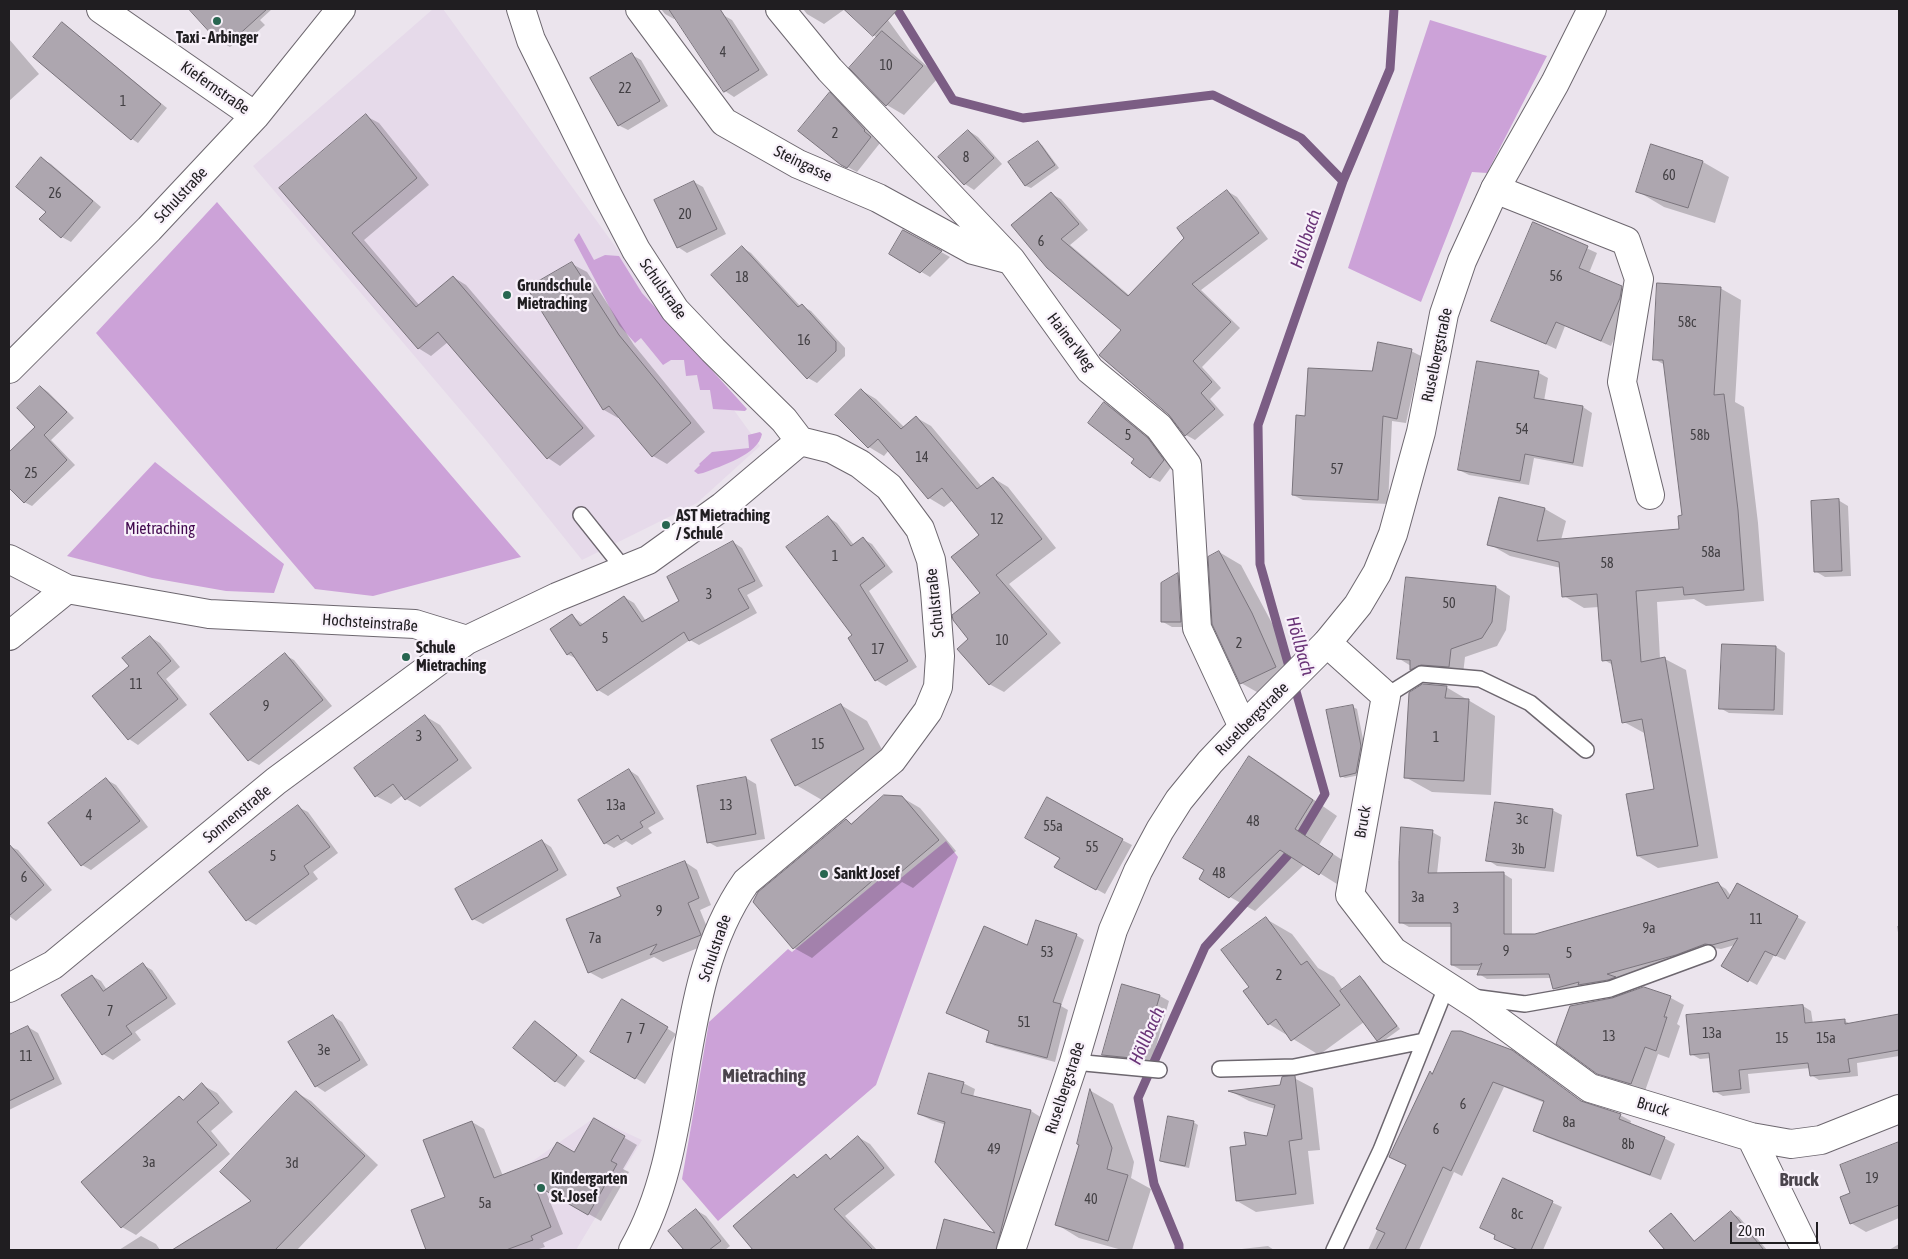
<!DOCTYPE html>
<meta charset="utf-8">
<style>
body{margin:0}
#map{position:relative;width:1908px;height:1259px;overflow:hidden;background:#ebe4ed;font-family:"Asap Condensed",sans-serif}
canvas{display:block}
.frame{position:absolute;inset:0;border:10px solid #201e21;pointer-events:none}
.scale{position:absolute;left:1730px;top:1222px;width:88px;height:22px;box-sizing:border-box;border:2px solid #201e21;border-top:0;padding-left:6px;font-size:15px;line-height:18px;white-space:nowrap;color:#201e21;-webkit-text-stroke:4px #f8f1fa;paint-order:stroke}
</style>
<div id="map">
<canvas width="1908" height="1259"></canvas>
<div class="frame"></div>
<div class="scale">20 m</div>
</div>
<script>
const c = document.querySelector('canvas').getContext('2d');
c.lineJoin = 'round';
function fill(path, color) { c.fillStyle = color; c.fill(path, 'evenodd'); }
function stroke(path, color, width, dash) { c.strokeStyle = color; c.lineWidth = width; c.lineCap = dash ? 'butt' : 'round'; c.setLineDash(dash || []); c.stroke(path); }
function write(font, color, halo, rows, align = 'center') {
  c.font = font + ' "Asap Condensed",sans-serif'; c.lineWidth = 4.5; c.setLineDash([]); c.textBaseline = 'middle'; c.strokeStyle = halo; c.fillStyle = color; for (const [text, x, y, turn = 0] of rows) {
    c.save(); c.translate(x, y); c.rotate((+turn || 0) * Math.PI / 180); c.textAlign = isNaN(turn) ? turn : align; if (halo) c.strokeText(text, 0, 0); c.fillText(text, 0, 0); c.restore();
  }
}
const built = new Path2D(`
 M433,9h10l317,437 -63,57 -115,57 -97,-121 -232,-273z
 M594,1118l48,22 -66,110h-150l-15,-39 116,-46z`);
const green = new Path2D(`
 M1430,20l117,36 -60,117 -15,-1 -51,130 -73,-34z
 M217,202l304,355 -148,39 -58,-7 -219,-256z
 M579,233l15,27 11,-5 14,1 23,37 105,116 -2,2 -32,-2 -3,-19h-10l-3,-15 -11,1 -2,-16h-13l-8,5 -22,-27 -6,5 -16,-18 -45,-85z
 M760,432l2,2c-4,21 -41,32 -59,39l-5,1 -4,-3 6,-6 -1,-1 13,-12 37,-4 -1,-13z
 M155,462l129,102 -10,29 -48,-2 -74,-13 -85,-22z
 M946,841l12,16 -82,228 -158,136 -36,-42 27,-157 79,-73 4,3 94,-78 10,8z`);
const shadow = new Path2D(`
 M191,9h81l-12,11 5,5 -20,18 -7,-3 -8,7 -10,-6z
 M661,9h53l5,8 4,-2 9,5 36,55 -34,22 -9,-6 -48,-73 -3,1 -9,-5z
 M803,9h42l-21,15 -17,-10z
 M845,9h35l31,43 28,25 -35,38 -17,-10 -36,-37 26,-30z
 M63,23l104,85 -29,35 -6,-4z
 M9,39l30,35 -30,27z
 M632,55l9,5 27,46 -40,24 -10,-5z
 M830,94l9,5 35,37 -1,1 7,6 -23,29 -15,-8z
 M366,116l13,7 50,62 -65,55 56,66 33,-29 13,8 129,151 -35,30 -12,-8 -100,-116 -17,14 -13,-8 -137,-160z
 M969,131l9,6 24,27 -28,26 -9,-6z
 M1038,142l4,3 17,23 -28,20 -5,-2 -16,-24z
 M1651,146l52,16 26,15 -14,46 -51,-16 -27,-16z
 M42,159l9,5 50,43 -30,35 -9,-5 -15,-26z
 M694,182l9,5 23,47 -39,19 -9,-6z
 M1227,191l10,6 31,42 -67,51 39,38 -38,39 19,21 -11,11 14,16 -29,25 -9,-5 -63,-106 -75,-62 3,-73 10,5 27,31 -18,15 60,51 56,-58z
 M1534,224l63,29 -8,20 42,20 -2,11 -18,42 -46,-20 -9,23 -64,-29z
 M904,231l46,26 -20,20 -39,-23z
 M743,248l8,5 50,54 1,-1 9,5 34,37v8l-28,27 -9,-5z
 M572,264l15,8 47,73 71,87 -38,32 -14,-8 -33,-39 -2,1 -14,-8 -76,-122z
 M1720,288l21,12 -6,102 9,5 14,116 6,78 -58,5 -12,-7 -37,3 3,57h5l21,11 32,188 -60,10 -20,-12 17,-66 -9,-56 -22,-12 -11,-57 -9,-5 -5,-53 -15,1 -20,-12 -3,-28 -51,-12 -21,-12 11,-46 45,11 21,12 -5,19 119,-10 3,-14 -18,-151 -11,-6z
 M1411,351l10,5 -15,67 -14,-2 -4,83 -85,-4 -10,-5 13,-78 67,-45z
 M1478,362l61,11 9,5 -4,23 39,6 9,6 -9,54 -49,-9 -5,27 -60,-10 -10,-5z
 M41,387l7,5 26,26 -23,22 24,25 -43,41 -8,-4 -15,-16v-32l28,-27z
 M861,390l15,9 29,29 12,-10 14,8 51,61 11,-9 15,9 48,61 -47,36 52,59 -57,49 -15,-8 -20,-44 13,-47 -1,-58 -28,-35 -9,7 -15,-9 -40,-48 -5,6 -15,-9z
 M1104,403l10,6 43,36 15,21 -12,16 -10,-5 -14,-19z
 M1838,500l10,6 3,70 -26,1 -10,-6z
 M828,517l9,6 17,22 9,-6 9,5 21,28 -24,19 48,76 -31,19 -10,-6 -26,-42 4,-2z
 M733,542l9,6 21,38 -16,9 10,18 -58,32 -9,-5 -82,56 -10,-6 -21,-31 -10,-5 5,-38 12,9 40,-28 10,6 12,18 35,-20z
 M1219,552l22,13 33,62 24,53 -34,16 -23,-13z
 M1178,575l9,5 3,47h-18l-9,-5z
 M1496,587l14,9 -4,34 -9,16 -32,11 -2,17 -38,3 -14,-8v-3l-13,-8z
 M150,637l10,6 20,24 -14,12 21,26 -49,40 -9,-6 1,-73z
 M1723,646l53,1 9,6 -2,62 -54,-2 -9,-5z
 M285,655l9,5 38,46 -73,59 -10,-5z
 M1446,687l49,29 -4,79 -59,-3 -27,-15z
 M841,705l26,16 23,44 -68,35 -26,-15z
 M1353,707l4,2 8,40 -5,26 -15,3 -4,-2z
 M425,716l15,9 32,43 -52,39 -14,-8 -3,-4 -12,9 -15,-8z
 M1249,758l25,14 63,44 -18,29 39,25 -13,19 -40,-25 -50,47 -25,-14z
 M629,770l9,6 26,43 -16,9 4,5 -20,12 -6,-4 -12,7 -9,-5z
 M746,778l10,6 9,55 -48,8 -9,-5z
 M107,780l9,5 32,42 -57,43 -9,-5z
 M901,797l19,11 36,43 -43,37 -11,-6 -90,76 -18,-10 52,-128 6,4z
 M298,807l10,5 30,41 -25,19 5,7 -62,46 -9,-5z
 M1552,810l10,5 -8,57 -57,-6 -9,-6z
 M1432,832l9,5 -4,37h67l8,5v56h23l183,-51 8,5 5,7 6,-11 69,37 -21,38 -11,-5 -17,30 -34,-19 12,-21 -14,4 -7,-1 -29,11 -69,19 6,4 -59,11 -9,-5 -3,-10 -64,1 -8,-5 2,-4h-20l-9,-5v-38h-43l-9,-5z
 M1122,840l10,5 -27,49 -40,-22 -3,-15z
 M542,841l9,6 16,28 -84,49 -10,-5z
 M9,846l9,4 34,40 -36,31 -7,-5z
 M685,862l12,8 14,35 -11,5 13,32 -50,20 -9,-5 -52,22 -13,-7 33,-75z
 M1266,919l26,15 26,34 16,9 9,13 17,-12 4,2 36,49 -18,13 -5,-2 -13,-18 -45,33 -50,-31 -19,-37z
 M1897,926h2v13z
 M1076,935l8,5 -23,66 7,4 -13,52 -60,-16 -8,-5 3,-9 -35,-16 73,-69z
 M143,965l9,5 24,34 -41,28 6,8 -28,20 -10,-6 -40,-58 29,-20 9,5 6,9z
 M1123,986l37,10 9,5 -18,63 -38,-5 -10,-5z
 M1644,988l27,10 13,7 -7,19 3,2 -11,32 -11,-4 -13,37 -33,-10 -14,-8 14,-74z
 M623,1001l53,33 -31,50 -53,-33z
 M1803,1006l8,5 2,13 32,-3 6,3 48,-9v41l-42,7 1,13 -39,4 -8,-5 -1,-7 -62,6 2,19 -27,3 -9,-5 -3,-33 -11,1 -9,-5z
 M333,1016l9,6 26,43 -43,27 -9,-6z
 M535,1023l9,5 41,33 -20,26 -10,-6z
 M28,1027l10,6 24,51 -53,26v-78l4,2z
 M1511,1051l74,53 35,11 11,6 -1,4 34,13 11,6 -14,36 -115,-43 -11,-7 10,-27 -41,-16 -42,89 -8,-4 -35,78h-51l39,-84 -16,-9 39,-84 3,1z
 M1294,1078l19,10 7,62 -12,1 6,53 -58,8 -19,-11 10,-55 21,-8 7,-29 -26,-8 -17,-9 49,-6z
 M963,1083l12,6 -2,8 58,14 11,7 -34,132h-71l8,-29 53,14 -52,-110 -15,-5 -12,-6z
 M202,1085l15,8 16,19 -22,19 19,23 -94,81 -14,-8 57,-129 5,2z
 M1091,1091l22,13 21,58 -3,16 20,11 -19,61h-10l-43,-12 -23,-14 24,-80 -2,-1z
 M297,1093l14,8 67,64 -81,85h-123l79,-49z
 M594,1120l43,25 -14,24 6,3 -28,49 -56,-32 18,45 -20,9 2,4 -9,3h-109l-15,-39 34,-13 26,-76 12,7 19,47 46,-18 25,-5z
 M1193,1122l5,3 -9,43 -24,-5 -4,-2z
 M858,1137l12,7 25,31 -50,41 32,34h-122l-20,-24 59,-50 5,3 27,-23 5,3z
 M1899,1144v74l-33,14 -15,-9 1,-29 -10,-29z
 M1504,1180l58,27 -19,43h-16l-36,-17z
 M696,1210l10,6 24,30 -5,4h-40l-15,-19z
 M1731,1213l8,4 28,33h-82z
 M1671,1215l4,2 13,16 -4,17h-18l-15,-18z
 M141,1236l15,8 4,6h-41z
 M1899,1244v6h-10z
 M1268,1246l6,4h-41z`);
const stream = new Path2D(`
 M897,9l56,91 70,18 190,-23 88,43 42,43
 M1179,1250v-5l-25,-61 -16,-86 67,-151 84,-93 36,-60 -65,-230 -2,-139 85,-244 47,-112 4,-60`);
const building = new Path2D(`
 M189,9h78l-33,30 -5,-6 -10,9z
 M669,9h51l39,61 -35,22z
 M844,9h54l-25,27z
 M62,22l99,82 -30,36 -98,-83z
 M882,31l41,35 -37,40 -37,-38z
 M632,53l28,48 -42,25 -28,-48z
 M830,92l35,38 -1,1 7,6 -24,31 -6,-3 -43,-34z
 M366,114l51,64 -65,55 64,74 37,-31 130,152 -36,31 -109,-127 -20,17 -139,-161z
 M968,130l26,28 -30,27 -26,-28z
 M1038,141l17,24 -30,21 -17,-24z
 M1651,144l52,17 -15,47 -52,-16z
 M41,157l52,44 -32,37 -22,-19 7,-7 -30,-25z
 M694,181l23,48 -40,19 -23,-48z
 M1227,190l32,43 -67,51 39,38 -38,39 19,21 -11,11 14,16 -30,27 -16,-21 -70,-60 22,-25 -74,-62 -36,-43 40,-33 28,32 -18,15 67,57 56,-58 -7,-10z
 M1533,222l55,24 -9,22 43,18 -2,12 -19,43 -45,-19 -10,22 -55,-23z
 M903,230l39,21 -22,22 -31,-19z
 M742,246l56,61 4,-3 34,38v9l-29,28 -96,-104z
 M572,262l47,73 72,88 -39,34 -43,-51 -6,4 -76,-122z
 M1657,283l64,4 -7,108 10,-1 14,116 6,80 -60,5 -1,-8 -47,4 5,71 24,-5 33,189 -61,10 -11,-62 28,-5 -12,-70 -20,4 -11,-63 -9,1 -5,-67 -35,3 -3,-35 -72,-17 12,-48 46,11 -8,33 142,-12 -1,-13 4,-1 -19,-155h-10z
 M1378,342l34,7 -15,70 -14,-3 -5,84 -86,-5 4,-80 9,1 3,-48 64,3z
 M1477,361l62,10 -5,27 49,8 -10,57 -48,-9 -5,27 -62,-11z
 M40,386l27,26 -23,23 23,25 -43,43 -15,-15v-36l26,-25 -18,-19z
 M861,389l40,40 15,-13 61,73 16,-12 49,62 -46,36 51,59 -58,51 -32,-36 11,-10 -15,-19 -1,-5 28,-22 -29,-36 28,-22 -37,-47 -14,11 -50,-60 -10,9 -33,-33z
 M1104,402l44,36 16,22 -14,18 -19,-15 3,-4 -46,-36z
 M1839,499l3,72 -28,1 -3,-71z
 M828,516l23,30 12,-9 22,29 -25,19 48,76 -33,20 -27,-43 4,-3 -66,-88z
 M733,541l22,40 -17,8 11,19 -60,33 -5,-9 -87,59 -26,-39 -4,3 -17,-26 22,-15 8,12 44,-30 18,26 37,-21 -12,-24z
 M1219,551l33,62 24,54 -36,17 -28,-60 -4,-67z
 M1178,573l3,49h-20v-39z
 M1406,577l90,9 -4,36 -10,16 -31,11 -2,18 -28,-2 -11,5v-10l-13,-1z
 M150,636l21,25 -14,12 21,26 -50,41 -36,-44 37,-30 -7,-8z
 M1722,644l54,2 -2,64 -55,-1z
 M285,653l38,47 -75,61 -38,-47z
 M1423,684l24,2 -2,12 24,1 -5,82 -60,-3 5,-85z
 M841,704l23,45 -69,37 -24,-46z
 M1353,705l8,41 -5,27 -16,4 -14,-67z
 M425,715l33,45 -53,40 -12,-16 -18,13 -21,-29z
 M1249,756l64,44 -18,29 38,25 -14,21 -39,-25 -51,48 -30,-19 5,-9 -21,-12z
 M629,769l26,44 -15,9 3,5 -22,13 -3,-5 -14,9 -26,-44z
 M746,777l10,57 -49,9 -10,-57z
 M106,778l34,43 -59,45 -33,-43z
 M884,795l18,1 37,44 -45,38 -8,-9 -93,80 -40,-47 5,-10 88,-73 5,5z
 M1047,797l76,42 -27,51 -42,-23 6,-9 -35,-20z
 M1495,802l58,7 -8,59 -59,-7z
 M298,805l32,42 -26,19 5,8 -63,47 -37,-49z
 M1401,827l32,3 -5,43 76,-1v62h31l183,-52 10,17 9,-16 61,33 -22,40 -11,-5 -17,31 -27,-16 17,-28 -26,7 -7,-1 -29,11 -69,19 9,3 -8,3 -30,5 1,-3 -26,7 -4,-15 -72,1 5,-12 -3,2h-28v-42h-52v-62z
 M542,840l16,30 -86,50 -17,-31z
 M9,844l35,41 -35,31z
 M685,861l14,37 -11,5 13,32 -51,20 7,-11 -69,29 -22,-54 55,-23 -4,-8z
 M1266,917l35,48 6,-4 33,44 -49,36 -15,-22 -8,6 -25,-34 6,-4 -28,-37z
 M1036,920l41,14 -24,68 8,2 -14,54 -61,-16 3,-11 -43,-18 38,-87 43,19z
 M143,963l24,35 -41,28 6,8 -30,21 -41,-60 31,-20 11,16z
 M1360,976l37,50 -20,15 -37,-50z
 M1122,984l38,11 -19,64 -39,-4z
 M1644,987l27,9 -7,21h3l-11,34 -11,-4 -14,37 -34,-10 -41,-30 14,-38 42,-8z
 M622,999l46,28 -33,52 -45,-27z
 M1803,1005l2,18 40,-4v5l54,-10v36l-51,9 2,13 -40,4 -2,-13 -69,7 2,19 -28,3 -4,-39 -19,2 -4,-40z
 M333,1015l27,45 -45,27 -27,-45z
 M535,1021l42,34 -22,27 -42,-34z
 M28,1026l26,53 -45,22v-66z
 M1452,1031h9l51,19 69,51 40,13 -2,5 46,18 -15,38 -117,-44 11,-30 -51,-19 -42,89 -8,-4 -38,83h-29l9,-17 -9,-4 30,-64 -17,-8 41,-86 2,3z
 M929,1073l35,9 -3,11 70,17 -35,140h-60l8,-31 51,14 -60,-71 10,-40 -27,-8z
 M1295,1076l7,63 -13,2 7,53 -60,7 -6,-54 16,-2 -2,-13 23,4 8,-31 -47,-14 52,-6 2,-8z
 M202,1083l17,20 -22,19 20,23 -96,83 -40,-46 98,-86 4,4z
 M1090,1089l22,59 -5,21 21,6 -20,66 -53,-16 24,-80 -2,-1z
 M296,1091l69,65 -90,94h-103l79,-49 -31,-29z
 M1168,1116l26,5 -9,45 -25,-5z
 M594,1118l31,18 -14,25 6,3 -29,51 -54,-31 17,43 -20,9 2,4 -27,10h-80l-15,-40 34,-13 -22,-57 49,-19 22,57 54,-21 9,-15 17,10z
 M858,1136l26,32 -50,41 39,41h-120l-20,-24 61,-52 3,4 29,-24 4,5z
 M1899,1142v63l-49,19 -10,-27 10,-4 -10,-28z
 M1503,1178l50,23 -22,49h-13l-24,-11 1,-4 -15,-7z
 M696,1209l25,32 -12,9h-25l-16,-19z
 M1731,1211l33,39h-99l-16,-19 22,-18 23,28z`);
const lane = new Path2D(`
 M581,515l43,54
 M1386,696l35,-22 59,5 50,24 56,47
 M1472,997l53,7 85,-15 98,-36
 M1074,1062l85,8
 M1220,1069l74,-2 130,-26
 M1334,1250l47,-100 66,-165`);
const street = new Path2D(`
 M101,9l154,107
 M521,9l10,31 78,158 27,52 39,60 38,40 71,70 16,21 32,8 28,15 29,23 31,42 11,31 4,31 5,65 -2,31 -10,24 -36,49 -146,122c-75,107 -49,257 -113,368
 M640,9l84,113 74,42 80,34 95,52 38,10
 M780,9l50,61 181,190 79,110 69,57 28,38 10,163 46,99
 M1495,189l131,52 13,38 -17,103 28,113
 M9,369l140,-140 106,-113 86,-107
 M9,559l58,30 142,25 206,10 52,16 90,-43 91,-37 75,-54 77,-65
 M9,636l58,-47
 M1327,643l59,53 -36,199 43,56 85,55 112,82 161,49 55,113
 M9,988l44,-23 223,-184 191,-141
 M1751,1137l40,7 30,-4 78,-31`);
const secondary = new Path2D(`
 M1011,1250l63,-188 39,-132 25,-59 22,-41 19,-30 31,-38 33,-35 84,-84 31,-38 19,-32 16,-39 28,-102 23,-118 18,-53 33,-72 60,-106 37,-74`);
const markers = [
 [217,21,5,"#286651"],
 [507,295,5,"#286651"],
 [666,525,5,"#286651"],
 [406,657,5,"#286651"],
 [824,874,5,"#286651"],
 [541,1188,5,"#286651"]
];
const numberNames = [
 ["4",723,53],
 ["10",886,66],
 ["22",625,89],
 ["1",123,102],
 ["2",835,134],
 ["8",966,158],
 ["60",1669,176],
 ["26",55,194],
 ["20",685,215],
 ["6",1041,242],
 ["56",1556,277],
 ["18",742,278],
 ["58c",1687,323],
 ["16",804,341],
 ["54",1522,430],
 ["5",1128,436],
 ["58b",1700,436],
 ["14",922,458],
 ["57",1337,470],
 ["25",31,474],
 ["12",997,520],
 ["58a",1711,553],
 ["1",835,557],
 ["58",1607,564],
 ["3",709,595],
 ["50",1449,604],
 ["5",605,639],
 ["10",1002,641],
 ["2",1239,644],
 ["17",878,650],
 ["11",136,685],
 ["9",266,707],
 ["3",419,737],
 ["1",1436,738],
 ["15",818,745],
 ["13a",616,806],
 ["13",726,806],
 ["4",89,816],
 ["3c",1522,820],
 ["48",1253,822],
 ["55a",1053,827],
 ["55",1092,848],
 ["3b",1518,850],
 ["5",273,857],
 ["48",1219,874],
 ["6",24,878],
 ["3a",1418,898],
 ["3",1456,909],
 ["9",659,912],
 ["11",1756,920],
 ["9a",1649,929],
 ["7a",595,939],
 ["9",1506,952],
 ["53",1047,953],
 ["5",1569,954],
 ["2",1279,976],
 ["7",110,1012],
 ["51",1024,1023],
 ["7",642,1030],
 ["13a",1712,1034],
 ["13",1609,1037],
 ["7",629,1039],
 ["15",1782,1039],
 ["15a",1826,1039],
 ["3e",324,1051],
 ["11",26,1057],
 ["6",1463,1105],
 ["8a",1569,1123],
 ["6",1436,1130],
 ["8b",1628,1145],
 ["49",994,1150],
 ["3a",149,1163],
 ["3d",292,1164],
 ["19",1872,1179],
 ["40",1091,1200],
 ["5a",485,1204],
 ["8c",1517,1215]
];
const poiNames = [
 ["Taxi - Arbinger",217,38,"center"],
 ["Grundschule",517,286],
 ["Mietraching",517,304],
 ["AST Mietraching",676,516],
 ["/ Schule",676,534],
 ["Schule",416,648],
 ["Mietraching",416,666],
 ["Sankt Josef",834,874],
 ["Kindergarten",551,1179],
 ["St. Josef",551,1197]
];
const streetNames = [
 ["Kiefernstraße",215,88,35],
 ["Steingasse",803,164,26],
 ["Schulstraße",181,195,-47],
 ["Schulstraße",663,289,55],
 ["Hainer Weg",1071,342,53],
 ["Ruselbergstraße",1437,355,-78],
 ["Schulstraße",935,603,-96],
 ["Hochsteinstraße",370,623,4],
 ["Ruselbergstraße",1252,719,-45],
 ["Sonnenstraße",237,814,-39],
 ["Bruck",1363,822,-80],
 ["Schulstraße",715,948,-71],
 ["Ruselbergstraße",1065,1088,-72],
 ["Bruck",1653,1107,17]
];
const parkNames = [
 ["Mietraching",160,529]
];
const waterNames = [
 ["Höllbach",1306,239,-71],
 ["Höllbach",1300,646,74],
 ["Höllbach",1147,1036,-66]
];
const quarterNames = [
 ["Mietraching",764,1076],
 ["Bruck",1799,1180]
];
fill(built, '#e6daea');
fill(green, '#cca2d8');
fill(shadow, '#0003');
stroke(stream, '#7b5d84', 9);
fill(building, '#ada6af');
stroke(building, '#7a747c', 1);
stroke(lane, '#6d676f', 18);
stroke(street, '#6d676f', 30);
stroke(secondary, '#6d676f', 30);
stroke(lane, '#fff', 15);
stroke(street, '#fff', 28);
stroke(secondary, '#fff', 28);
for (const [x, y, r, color] of markers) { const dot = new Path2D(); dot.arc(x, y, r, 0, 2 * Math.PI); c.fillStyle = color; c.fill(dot); stroke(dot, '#f8f1fa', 2); }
write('14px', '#434044', null, numberNames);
write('bold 16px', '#201e21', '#f8f1fa', poiNames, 'left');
write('16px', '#201e21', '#f8f1fa', streetNames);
write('16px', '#42094f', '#f8f1fa', parkNames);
write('italic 18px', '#693377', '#f8f1fa', waterNames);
write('bold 19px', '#4a444c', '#f8f1fa', quarterNames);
</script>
